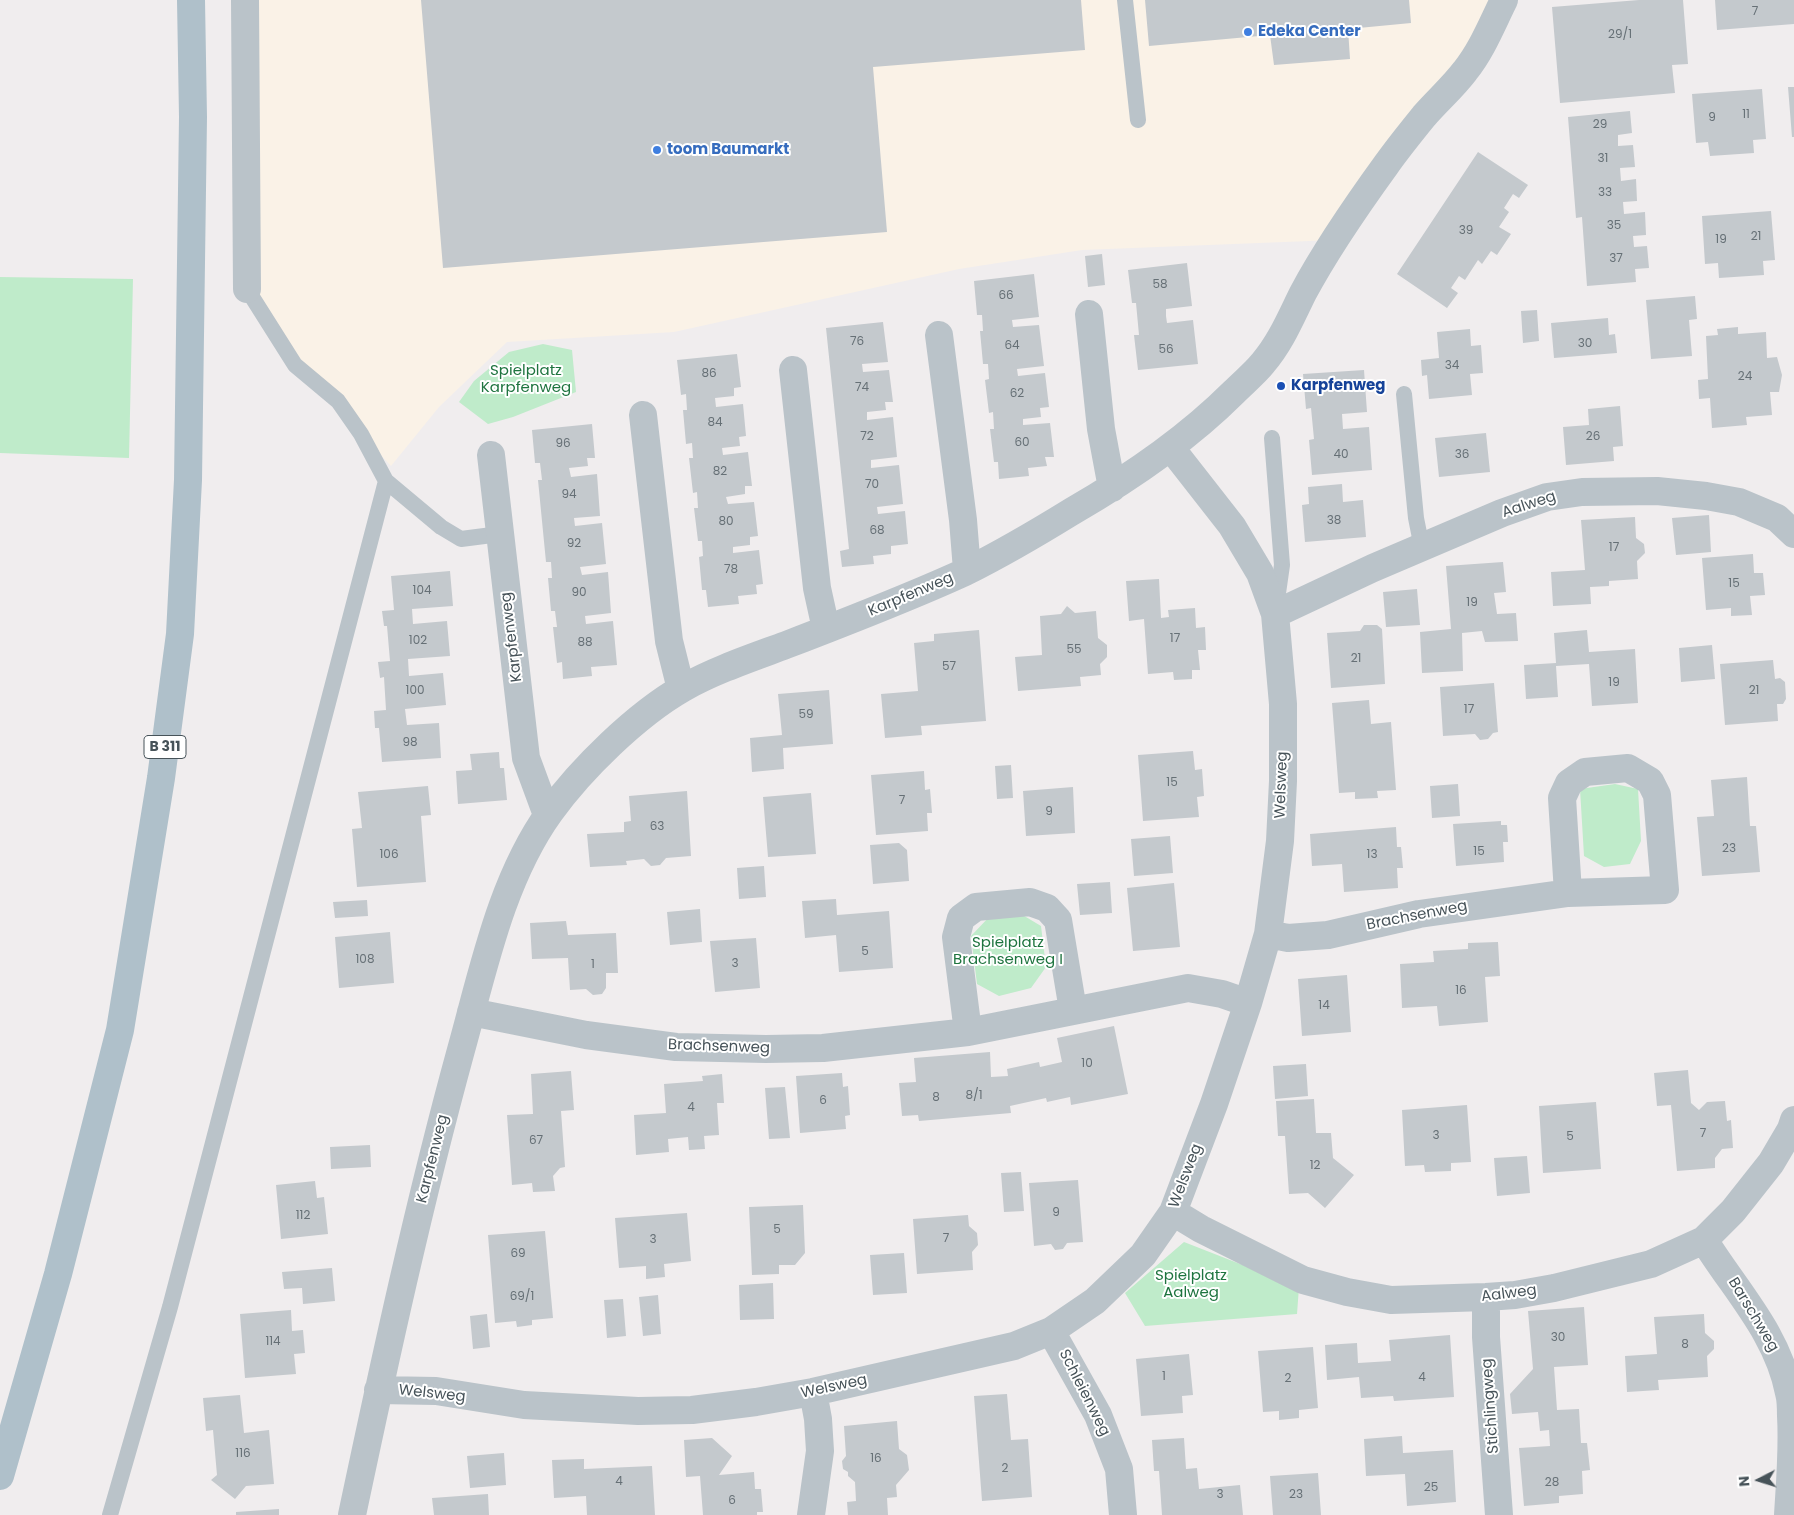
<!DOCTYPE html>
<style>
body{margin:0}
#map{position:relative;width:1794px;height:1515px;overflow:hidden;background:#f0edee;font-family:Poppins,sans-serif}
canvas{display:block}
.north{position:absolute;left:1734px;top:1455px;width:50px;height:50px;-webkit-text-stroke:4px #fff;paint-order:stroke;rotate:265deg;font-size:14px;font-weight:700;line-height:20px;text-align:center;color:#475359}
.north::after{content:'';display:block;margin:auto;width:18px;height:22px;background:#475359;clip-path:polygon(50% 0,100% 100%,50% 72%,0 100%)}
</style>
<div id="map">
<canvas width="1794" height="1515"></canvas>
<div class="north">N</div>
</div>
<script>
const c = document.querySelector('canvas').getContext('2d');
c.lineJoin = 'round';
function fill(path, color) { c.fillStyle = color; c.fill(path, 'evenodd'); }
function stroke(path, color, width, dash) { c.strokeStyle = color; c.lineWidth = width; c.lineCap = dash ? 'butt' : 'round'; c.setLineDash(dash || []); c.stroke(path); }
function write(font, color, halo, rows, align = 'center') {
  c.font = font + ' Poppins,sans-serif'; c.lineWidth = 4; c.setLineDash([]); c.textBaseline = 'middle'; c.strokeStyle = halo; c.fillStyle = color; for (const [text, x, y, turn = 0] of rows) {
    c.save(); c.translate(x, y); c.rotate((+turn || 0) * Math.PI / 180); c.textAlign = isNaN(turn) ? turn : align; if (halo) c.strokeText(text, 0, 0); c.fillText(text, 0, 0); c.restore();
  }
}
const commercial = new Path2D(`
 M245,0h1258l-168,240 -253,10 -123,19 -285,63 -167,10 -68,65 -48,59 -81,-87 -63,-90z`);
const green = new Path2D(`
 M0,277l133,2 -4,179 -129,-5z
 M543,344l29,6 4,42 -63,25 -25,7 -29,-22 15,-21 35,-29z
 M1615,784l23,5 3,52 -11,23 -26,3 -20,-11 -4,-67z
 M1016,911l25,15 5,41 -15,21 -32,8 -22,-12 -6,-48 19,-20z
 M1184,1242l115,45 -2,27 -152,12 -20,-33z`);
const building = new Path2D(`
 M421,0h660l4,50 -212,17 14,165 -444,36z
 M1145,0h264l2,23 -63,6 2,30 -76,6 -4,-30 -121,11z
 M1639,0h44l5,64 -16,1 3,28 -115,10 -8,-96z
 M1715,0h79v24l-77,6z
 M1788,87h6v50h-2z
 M1762,89l4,50 -13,1 1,13 -44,3 -2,-14 -12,1 -4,-49z
 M1630,111l2,22 -14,2v11l15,-1 2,22 -15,1 1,13 15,-2 1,22 -14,1 1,12 21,-2 1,23 -13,1 1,11 13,-1 2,22 -14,1 1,13 -49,4 -5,-69 -6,1 -8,-101z
 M1478,152l50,33 -9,13 -6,-4 -9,14 5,4 -10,15 12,7 -14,21 -6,-4 -9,13 -4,-4 -13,20 -6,-4 -8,12 7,5 -11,15 -50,-34z
 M1771,211l4,49 -12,1 1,14 -45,3 -1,-15 -13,1 -3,-48z
 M1102,254l3,31 -17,2 -3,-31z
 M1187,263l5,43 -26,3v7l1,7 26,-3 5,44 -60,6 -4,-35h5l-3,-32h-4l-4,-33z
 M1034,274l5,43 -27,3 1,7 26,-2 5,41 -27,3 1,7 27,-3 4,34 -9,1 1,9 -18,2v6l27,-2 4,34h-9l2,9 -19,2 1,8 -30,3 -1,-17h-4l-4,-33h4l-1,-17 -4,1 -4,-33 4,-1 -1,-15h-5l-3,-33h3l-1,-16h-5l-3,-34z
 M1695,296l2,23 -8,1 3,36 -41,3 -5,-59z
 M1537,310l2,31 -16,2 -2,-32z
 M1608,318l1,17 6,-1 2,19 -63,5 -3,-35z
 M883,322l5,40 -26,2 1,8 26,-2 4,32h-8l1,8 -19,2v8l26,-3 4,40 -26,3v8l28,-3 4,39 -26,3 1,7 27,-3 3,33 -17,2v8l-18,2 1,8 -32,3 -2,-16 9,-2 -23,-221z
 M1738,327v7l28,-2 1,26 10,-1 5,18 -3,17h-9l2,23 -26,2 1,8 -35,3 -2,-30 -11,1 -1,-19 10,-1 -2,-43 12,-1 -1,-6z
 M1470,329l1,17 10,-1 2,28 -13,1 2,21 -43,4 -2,-24 -5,1 -1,-16 18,-2 -2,-26z
 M737,354l4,33 -7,1v8l-19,2 1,9 27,-3 3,32 -7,1 1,9 -18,2 1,7 25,-3 4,34h-7v8l-19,3 2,7 26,-2 4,34 -8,1v8l-17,2v6l26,-3 4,34 -7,1 1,9 -19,2 1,8 -31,3 -2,-17h-4l-3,-33 4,-1 -1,-15h-4l-4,-33h4l-1,-16 -4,1 -4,-35h4l-1,-15 -6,1 -3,-34h4l-1,-16 -5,1 -4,-35z
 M1364,370l3,42 -25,2 1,15 26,-2 3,43 -60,5 -3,-35 5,-1 -3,-31 -5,1 -3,-35z
 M1620,406l3,40 -10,1 1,14 -48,4 -3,-38 26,-2 -1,-16z
 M592,424l3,34h-8l1,8 -19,2 2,9 26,-3 3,42 -26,2 1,8 27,-3 4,41 -26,3 2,8 26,-3 3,41 -26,3 1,8 27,-3 4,44 -26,2 1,9 -29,3 -1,-17 -5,1 -4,-36h4l-2,-16h-4l-3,-33h4l-1,-16h-5l-8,-82h4l-2,-17h-5l-3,-33z
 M1486,433l4,39 -51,5 -4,-39z
 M1342,484l1,18 20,-2 3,37 -61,5 -3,-37 7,-1 -1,-17z
 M1709,515l2,37 -35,3 -4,-37z
 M1635,517l1,21 8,6 1,9 -8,8 1,18 -29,2v5l-19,1 1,17 -38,2 -2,-34 34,-2 -4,-50z
 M1753,554l1,19h9l2,22 -15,1 2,19 -21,1v-8l-25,2 -4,-52z
 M1503,562l3,30 -12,1 3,21 19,-1 2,28 -33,1 -3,-11 -20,2 1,38 -41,2 -2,-41 31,-3 -5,-63z
 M450,571l3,35 -41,3 1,15 34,-3 3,35 -42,3 1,17 34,-3 3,32 -41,4 2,16 32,-2 2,35 -59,4 -3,-34h-4l-1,-17 12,-1 -2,-33 -4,1 -2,-16 12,-1 -3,-35h-3l-2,-15 12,-1 -3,-34z
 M1159,579l2,39 8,-1 -1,-7 27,-2 1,20 9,-1 1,23h-8l2,20h-8v9l-18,1 -1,-8 -25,2 -4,-55 -15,2 -3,-40z
 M1417,589l3,36 -34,2 -3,-35z
 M1067,606l8,7 21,-2 2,27 9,7v12l-7,7 1,11 -21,2 1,9 -63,5 -3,-34 27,-2 -2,-39 21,-2z
 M1364,625h13l5,4 3,55 -54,4 -4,-55 33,-2z
 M979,630l7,91 -65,5 1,9 -37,3 -4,-44 37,-3 -4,-48 20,-2v-7z
 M1587,630l2,22 46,-3 3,54 -46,3 -3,-42 -33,2 2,31 -32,2 -2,-34 32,-2 -2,-30z
 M1712,645l3,34 -34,3 -2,-34z
 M1773,660l2,19 5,-1 5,4 1,17 -3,5h-6l1,17 -53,4 -5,-61z
 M1494,683l4,49 -5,1 -5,6 -8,1 -5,-6 -32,2 -3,-49z
 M829,690l4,54 -50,4 1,21 -32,3 -2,-34 32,-3 -4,-41z
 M1369,700l2,24 20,-2 5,68 -19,1 1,7 -23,1v-7l-16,1 -7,-90z
 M1193,751l2,19 7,-1 2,27 -7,1 2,20 -56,4 -5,-66z
 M499,752l1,16h4l3,32 -49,4 -2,-33 16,-1 -2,-16z
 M1011,765l2,33 -16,1 -2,-33z
 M924,771l1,19 5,-1 2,24h-5l1,18 -52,4 -5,-60z
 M1747,777l3,49h6l4,46 -58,4 -5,-59 17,-1 -3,-36z
 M1458,784l2,32 -28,2 -2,-32z
 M428,786l3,29 -10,1 5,66 -69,5 -5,-58 10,-1 -4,-36z
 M1073,787l2,46 -49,3 -3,-45z
 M687,791l4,65 -25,2 -6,7 -9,1 -7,-7 -18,2 1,4 -37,2 -3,-33 37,-2v-10l7,-1 -2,-25z
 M811,793l5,61 -48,3 -5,-60z
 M1501,821v4h6l1,17h-5l1,20 -48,4 -3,-42z
 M1396,827l1,20h4l2,21h-6l1,20 -54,4 -2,-28 -30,2 -2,-32z
 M1170,836l3,37 -39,3 -3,-37z
 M899,843l8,7 2,31 -36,3 -3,-39z
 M764,866l2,31 -27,2 -2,-31z
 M1110,882l2,31 -32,2 -3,-31z
 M1174,883l6,64 -47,4 -6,-63z
 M836,899l1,16 52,-4 4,57 -54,4 -3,-37 -31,3 -3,-37z
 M367,900l1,16 -33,2 -2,-16z
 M700,909l2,33 -32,3 -3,-33z
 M566,921l2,14 48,-2 2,40h-12v15l-4,6 -9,1 -7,-6 -16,1 -2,-32 -36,1 -2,-36z
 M390,932l4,51 -55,5 -4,-51z
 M756,938l4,50 -45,4 -5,-51z
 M1498,942l2,34 -15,1 3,45 -49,4 -2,-20 -35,2 -2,-44 34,-2 -1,-11 35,-2v-6z
 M1347,975l4,57 -49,4 -4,-57z
 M1114,1026l14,68 -57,11 -1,-8 -23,5 -1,-4 -36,8 1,7 -92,8 -1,-6 -16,1 -3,-33 17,-1 -2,-24 76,-6 1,25 17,-1 -1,-7 32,-7 1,5 22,-5 -5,-24z
 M1306,1064l2,32 -33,3 -2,-33z
 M1688,1070l3,33 8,7 8,-8 18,-1 2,20 4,-1 2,28 -11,1 -7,9v10l-38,3 -6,-66 -14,1 -3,-33z
 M571,1071l3,39 -13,1 4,56 -5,1 -7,8 2,15 -22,1 -1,-9 -20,2 -5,-70 26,-1 -2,-40z
 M842,1073l1,14 5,-1 2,29 -5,1 1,13 -46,4 -4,-57z
 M722,1074l2,29h-7l2,32 -15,1 1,13 -16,1 -1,-13 -20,2 1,13 -33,3 -2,-40 32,-2 -2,-29 39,-3 -1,-5z
 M785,1087l5,51 -21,1 -4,-51z
 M1314,1099l2,34h15l2,25 21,17 -29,33 -17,-15 -19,1 -4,-58h-7l-2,-35z
 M1596,1102l5,67 -58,4 -4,-67z
 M1467,1105l4,57 -20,1v8l-26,1 -1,-7 -19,1 -3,-56z
 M370,1145l1,22 -40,2 -1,-22z
 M1527,1156l3,37 -33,3 -3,-38z
 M1021,1172l3,39 -20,1 -3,-39z
 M1078,1180l5,62 -16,1 -4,6 -8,1 -4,-6 -17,2 -5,-63z
 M315,1181l2,17 7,-1 4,37 -47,5 -5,-54z
 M803,1205l2,48 -10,12h-16v9l-27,1 -3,-68z
 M687,1213l4,48 -27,3 1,13 -19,2v-13l-27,2 -4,-50z
 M968,1215l1,11 8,7 1,12 -6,7 1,18 -56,4 -4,-55z
 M545,1231l8,87 -21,2v5l-15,2 -1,-6 -21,2 -7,-88z
 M904,1253l3,40 -34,2 -3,-40z
 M332,1268l3,33 -32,3 -1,-16 -18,1 -2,-17z
 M773,1283l1,36 -34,1 -1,-35z
 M658,1295l3,39 -18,2 -4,-39z
 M623,1299l3,37 -19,2 -3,-38z
 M1584,1307l4,58 -34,2 3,43 22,-1 2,34h6l3,27 -8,1 1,23 -24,2v7l-35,3 -5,-58 31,-2 -1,-16 -9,1 -2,-19 -26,2 -2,-20 23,-25 -5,-58z
 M291,1310l1,21 11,-1 2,23 -11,1 2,20 -51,4 -5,-64z
 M487,1314l3,33 -17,2 -3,-33z
 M1704,1314l1,19 9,8v8l-7,7 1,21 -50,3 1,10 -32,2 -2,-36 32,-2 -3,-37z
 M1450,1335l4,62 -60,4 -1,-5 -32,2 -2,-21 -32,3 -2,-35 32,-2 1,20 33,-2 -2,-21z
 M1313,1347l5,61 -19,2v8l-20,2v-9l-16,1 -5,-61z
 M1189,1354l4,41 -11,1 1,17 -42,3 -5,-57z
 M1007,1394l4,46 17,-1 4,58 -50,4 -8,-105z
 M240,1395l4,38 25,-3 5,54 -28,2 -11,13 -24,-19 6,-5 -4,-45 -7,1 -3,-33z
 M897,1421l2,28 8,6 2,15 -13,15 1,12 -10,1 1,17h-40l-1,-13 9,-1 -1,-19 -7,-6v-4l-5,-3 -1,-8 4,-5 -2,-30z
 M1402,1436l1,17 50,-3 3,52 -49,4 -2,-32 -39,2 -2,-37z
 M712,1438l20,18 -13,19 35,-3 1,17h6l2,23h-6v3h-54l-3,-39 -14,1 -2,-37z
 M1184,1438l2,31 11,-1 2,21 41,-4 3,30h-81l-3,-44h-5l-2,-31z
 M504,1453l2,32 -36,3 -3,-32z
 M584,1459v10l68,-3 3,49h-68l-1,-19 -32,2 -2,-38z
 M1318,1473l3,42h-48l-3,-39z
 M488,1494l1,21h-55l-2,-17z
 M279,1509v6h-43v-3z`);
const service = new Path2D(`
 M1125,0l13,120
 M1404,394l12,124 6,30
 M1272,438l10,127 -6,42
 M386,481l55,46 20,12 39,-5
 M110,1515l60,-208 216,-826 -25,-47 -23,-33 -43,-36 -48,-76`);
const minor = new Path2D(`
 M245,0l2,289
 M1089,314l12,115 11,59
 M939,335l24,185 4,50
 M793,370l24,218 9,41
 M643,415l26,226 12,48
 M491,455l35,303 21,57
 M1275,614l98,-46 129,-55 45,-16 35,-5 75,-1 49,5 33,6 38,16 17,16
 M1268,934l20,4 40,-3 91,-21 149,-21 97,-3 -8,-95 -7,-14 -22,-13 -43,4 -16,11 -7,15 6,95
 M471,1012l115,23 90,12 90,2 57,-1 145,-16 220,-44 34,6 26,9
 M968,1032l-12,-95 5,-19 15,-11 54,-5 17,6 11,12 15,90
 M1173,1212l28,17 102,51 44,12 44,8 95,-3 29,-2 39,-7 97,-24 53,-24 29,-29 38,-48 20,-34 3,-9
 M1704,1240c31,50 74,94 85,153 2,7 2,15 2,23 2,33 -1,66 -3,99
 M1486,1297v40l13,178
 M1051,1331l47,84 21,54 4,46
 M378,1390l58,1 88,14 114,6 54,-1 64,-8 57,-10 201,-46 37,-15 44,-30 48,-46 30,-43 41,-108 34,-101 20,-69 12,-93 3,-60v-77l-8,-90 -15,-41 -28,-47 -61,-78
 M352,1515c33,-156 67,-312 109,-465 22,-79 40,-170 89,-238 31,-43 86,-97 133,-124 32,-18 68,-30 103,-43 60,-23 120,-46 179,-73 36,-18 72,-39 106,-60 59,-34 115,-72 163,-120 10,-10 21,-19 29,-29 18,-21 28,-46 40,-70 24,-45 54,-88 83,-128 12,-17 25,-33 38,-49 13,-15 29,-29 41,-45 17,-21 27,-47 39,-71
 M811,1515l9,-64 -2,-32 -5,-27`);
const primary = new Path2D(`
 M0,1476l58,-202 62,-244 41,-252 19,-144 8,-154 5,-363 -2,-117`);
const markers = [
 [1248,32,5,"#3f7fe0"],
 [657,150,5,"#3f7fe0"],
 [1281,386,5,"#1a4fb4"]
];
const numberNames = [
 ["7",1755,12],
 ["29/1",1620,35],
 ["11",1746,115],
 ["9",1712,118],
 ["29",1600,125],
 ["31",1603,159],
 ["33",1605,193],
 ["35",1614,226],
 ["39",1466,231],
 ["21",1756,237],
 ["19",1721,240],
 ["37",1616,259],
 ["58",1160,285],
 ["66",1006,296],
 ["76",857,342],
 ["30",1585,344],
 ["64",1012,346],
 ["56",1166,350],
 ["34",1452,366],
 ["86",709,374],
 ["24",1745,377],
 ["74",862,388],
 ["62",1017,394],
 ["84",715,423],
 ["72",867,437],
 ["26",1593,437],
 ["60",1022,443],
 ["96",563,444],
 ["40",1341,455],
 ["36",1462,455],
 ["82",720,472],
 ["70",872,485],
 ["94",569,495],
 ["38",1334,521],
 ["80",726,522],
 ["68",877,531],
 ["92",574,544],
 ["17",1614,548],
 ["78",731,570],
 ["15",1734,584],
 ["104",422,591],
 ["90",579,593],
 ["19",1472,603],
 ["17",1175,639],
 ["102",418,641],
 ["88",585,643],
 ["55",1074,650],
 ["21",1356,659],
 ["57",949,667],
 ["19",1614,683],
 ["100",415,691],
 ["21",1754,691],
 ["17",1469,710],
 ["59",806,715],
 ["98",410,743],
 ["15",1172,783],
 ["7",902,801],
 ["9",1049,812],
 ["63",657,827],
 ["23",1729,849],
 ["15",1479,852],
 ["106",389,855],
 ["13",1372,855],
 ["5",865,952],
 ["108",365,960],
 ["3",735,964],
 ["1",593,965],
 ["16",1461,991],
 ["14",1324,1006],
 ["10",1087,1064],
 ["8/1",974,1096],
 ["8",936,1098],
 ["6",823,1101],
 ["4",691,1108],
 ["7",1703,1134],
 ["3",1436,1136],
 ["5",1570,1137],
 ["67",536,1141],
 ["12",1315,1166],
 ["9",1056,1213],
 ["112",303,1216],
 ["5",777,1230],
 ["7",946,1239],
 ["3",653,1240],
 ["69",518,1254],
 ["69/1",522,1297],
 ["30",1558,1338],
 ["114",273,1342],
 ["8",1685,1345],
 ["1",1164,1377],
 ["4",1422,1378],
 ["2",1288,1379],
 ["116",243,1454],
 ["16",876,1459],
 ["2",1005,1469],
 ["4",619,1482],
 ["28",1552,1483],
 ["25",1431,1488],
 ["3",1220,1495],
 ["23",1296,1495],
 ["6",732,1501]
];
const shields = [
 [165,747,42]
];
const shieldNames = [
 ["B 311",165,747]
];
const shopNames = [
 ["Edeka Center",1258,32],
 ["toom Baumarkt",667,150]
];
const parkNames = [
 ["Spielplatz",526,371],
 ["Karpfenweg",526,388],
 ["Spielplatz",1008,943],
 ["Brachsenweg I",1008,960],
 ["Spielplatz",1191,1276],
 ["Aalweg",1191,1293]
];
const transitNames = [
 ["Karpfenweg",1291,386]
];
const streetNames = [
 ["Aalweg",1529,505,-18],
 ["Karpfenweg",911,595,-23],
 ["Karpfenweg",512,637,-97],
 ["Welsweg",1282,785,-88],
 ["Brachsenweg",1417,916,-11],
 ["Brachsenweg",719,1047,2],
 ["Karpfenweg",433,1159,-76],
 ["Welsweg",1186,1176,-69],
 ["Aalweg",1509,1294,-7],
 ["Barschweg",1753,1315,59],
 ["Welsweg",834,1387,-12],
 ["Schleienweg",1084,1393,63],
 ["Welsweg",432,1394,6],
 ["Stichlingweg",1491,1406,-94]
];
fill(commercial, '#faf2e7');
fill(green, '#bfebca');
fill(building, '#c4c9cd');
stroke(service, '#bac3c9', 16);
stroke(minor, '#bac3c9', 28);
stroke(primary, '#afc0ca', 28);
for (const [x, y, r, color] of markers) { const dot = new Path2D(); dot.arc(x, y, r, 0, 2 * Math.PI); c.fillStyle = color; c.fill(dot); stroke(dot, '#fff', 2); }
write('12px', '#667076', null, numberNames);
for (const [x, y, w] of shields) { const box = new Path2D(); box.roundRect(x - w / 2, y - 11.5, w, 23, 4); c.fillStyle = '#fff'; c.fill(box); stroke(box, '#475359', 1); }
write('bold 14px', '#475359', null, shieldNames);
write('bold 15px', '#366cbe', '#fff', shopNames, 'left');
write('15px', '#1e743f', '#fff', parkNames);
write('bold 15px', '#164399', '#fff', transitNames, 'left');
write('15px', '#475359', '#fff', streetNames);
</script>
